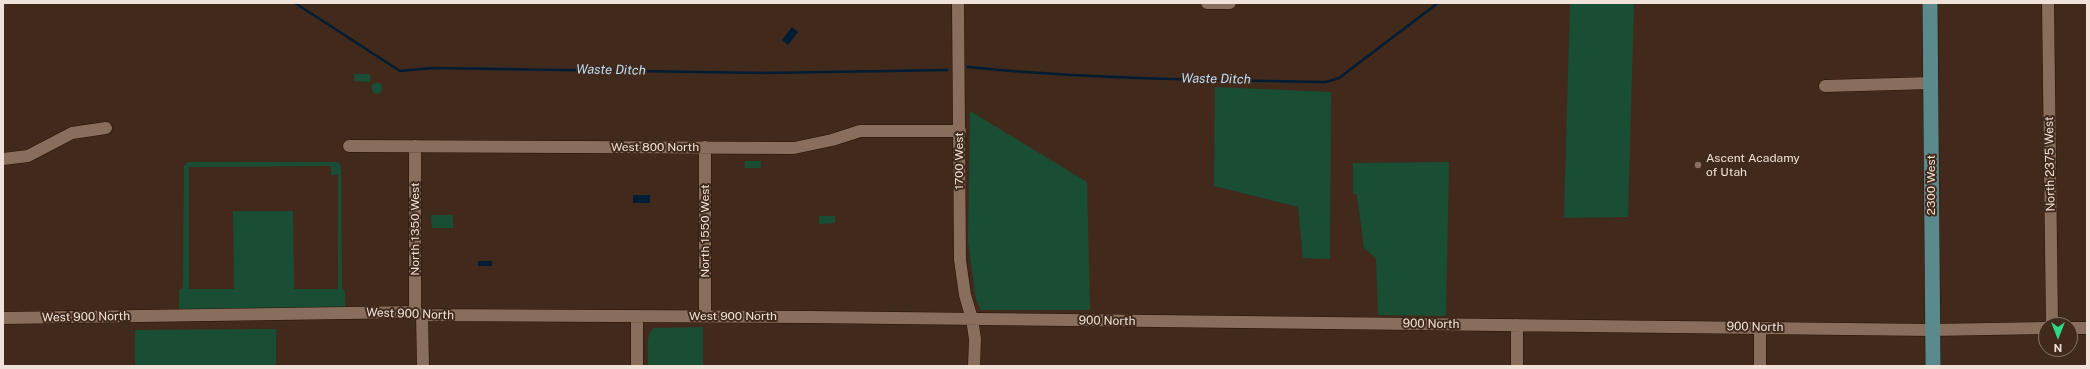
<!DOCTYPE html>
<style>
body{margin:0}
#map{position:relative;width:2090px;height:369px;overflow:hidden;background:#412a1c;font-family:"Public Sans",sans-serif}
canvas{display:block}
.frame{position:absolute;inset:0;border:4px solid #f1e2d9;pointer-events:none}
.north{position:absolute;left:2038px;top:317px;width:40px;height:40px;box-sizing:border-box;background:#412a1c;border:1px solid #877468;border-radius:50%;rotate:180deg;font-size:11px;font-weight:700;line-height:16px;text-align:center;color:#f1e2d9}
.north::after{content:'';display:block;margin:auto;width:14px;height:18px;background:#2dd884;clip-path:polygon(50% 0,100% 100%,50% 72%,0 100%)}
</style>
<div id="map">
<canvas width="2090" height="369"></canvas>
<div class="frame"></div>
<div class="north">N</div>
</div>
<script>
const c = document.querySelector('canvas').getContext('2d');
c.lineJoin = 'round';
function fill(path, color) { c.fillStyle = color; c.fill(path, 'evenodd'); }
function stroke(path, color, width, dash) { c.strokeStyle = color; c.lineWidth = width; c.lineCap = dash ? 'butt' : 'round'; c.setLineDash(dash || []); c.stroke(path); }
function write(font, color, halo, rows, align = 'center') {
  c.font = font + ' "Public Sans",sans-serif'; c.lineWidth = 4; c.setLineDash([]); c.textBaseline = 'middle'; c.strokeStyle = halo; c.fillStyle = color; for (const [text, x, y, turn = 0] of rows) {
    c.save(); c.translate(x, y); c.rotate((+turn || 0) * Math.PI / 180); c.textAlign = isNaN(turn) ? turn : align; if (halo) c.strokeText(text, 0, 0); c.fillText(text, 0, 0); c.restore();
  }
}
const green = new Path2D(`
 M1570,3h64l-6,214 -64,1z
 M354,74h16v8l-16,-1z
 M371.5 88a5.5 5.5 0 1 1 11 0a5.5 5.5 0 1 1-11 0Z
 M1215,87l116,5 -1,167 -27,-1 -5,-51 -84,-21z
 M970,111l117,71 3,128h-109l-5,-11 -8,-58z
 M745,161h16v7h-16z
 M188,162h150l3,4 1,122 3,4v16l-166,3v-21l4,-2 1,-122zM331,166v9h7v114h-44l-1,-78h-60l1,78h-45v-122z
 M1449,162l-3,154 -68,-1 -2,-57 -12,-10 -7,-53 -4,-2v-30z
 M431,215h22v13h-21z
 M819,216h16v7l-16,1z
 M703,327v39h-55c1,-10 -4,-32 6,-38z
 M276,329v37h-141v-36z`);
const water = new Path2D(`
 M792,27l6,5 -10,13 -6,-5z
 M633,195h17v8h-17z
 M478,261h14v5h-14z`);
const stream = new Path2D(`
 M295,3l105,68 33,-3 333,5 181,-3
 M968,67c119,12 238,13 358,15l13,-4 99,-75`);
const minor = new Path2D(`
 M958,3l2,257 5,35 7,24 3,20 -1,27
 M1207,3h23
 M2048,3l4,322
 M1825,86l106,-3
 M349,146l445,2 38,-8 28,-9h100
 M705,147v169
 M3,159l25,-3 44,-23 34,-5
 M415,312v-166
 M422,315l1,51
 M3,318l412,-6 7,3 387,2 1123,13 114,-2
 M1760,328v38
 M2070,328h17
 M637,366v-50
 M1517,366v-41`);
const major = new Path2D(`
 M1930,3l3,363`);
const markers = [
 [1698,165,4,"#8d6e63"]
];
const streetNames = [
 ["West 800 North",655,147],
 ["1700 West",959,161,-90],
 ["North 2375 West",2050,164,-91],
 ["2300 West",1931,185,-90],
 ["North 1350 West",415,229,-90],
 ["North 1550 West",705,231,-90],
 ["West 900 North",410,314,2],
 ["West 900 North",733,316],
 ["West 900 North",86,317,-1],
 ["900 North",1107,321,1],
 ["900 North",1431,324,1],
 ["900 North",1755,327,1]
];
const poiNames = [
 ["Ascent Acadamy",1706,158],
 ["of Utah",1706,172]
];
const waterNames = [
 ["Waste Ditch",611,70,1],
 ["Waste Ditch",1216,79,1]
];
fill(green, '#1a4e34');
fill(water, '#001d33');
stroke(stream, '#001d33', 2.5);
stroke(minor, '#271205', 13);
stroke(major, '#271205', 16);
stroke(minor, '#896e5e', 12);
stroke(major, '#5b8a8c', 15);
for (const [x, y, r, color] of markers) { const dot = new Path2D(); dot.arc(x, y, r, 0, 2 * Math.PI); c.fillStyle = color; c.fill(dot); stroke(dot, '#412a1c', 1.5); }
write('12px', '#f1e2d9', '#412a1c', streetNames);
write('12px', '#f1e2d9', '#412a1c', poiNames, 'left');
write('italic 13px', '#bedef8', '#412a1c', waterNames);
</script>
